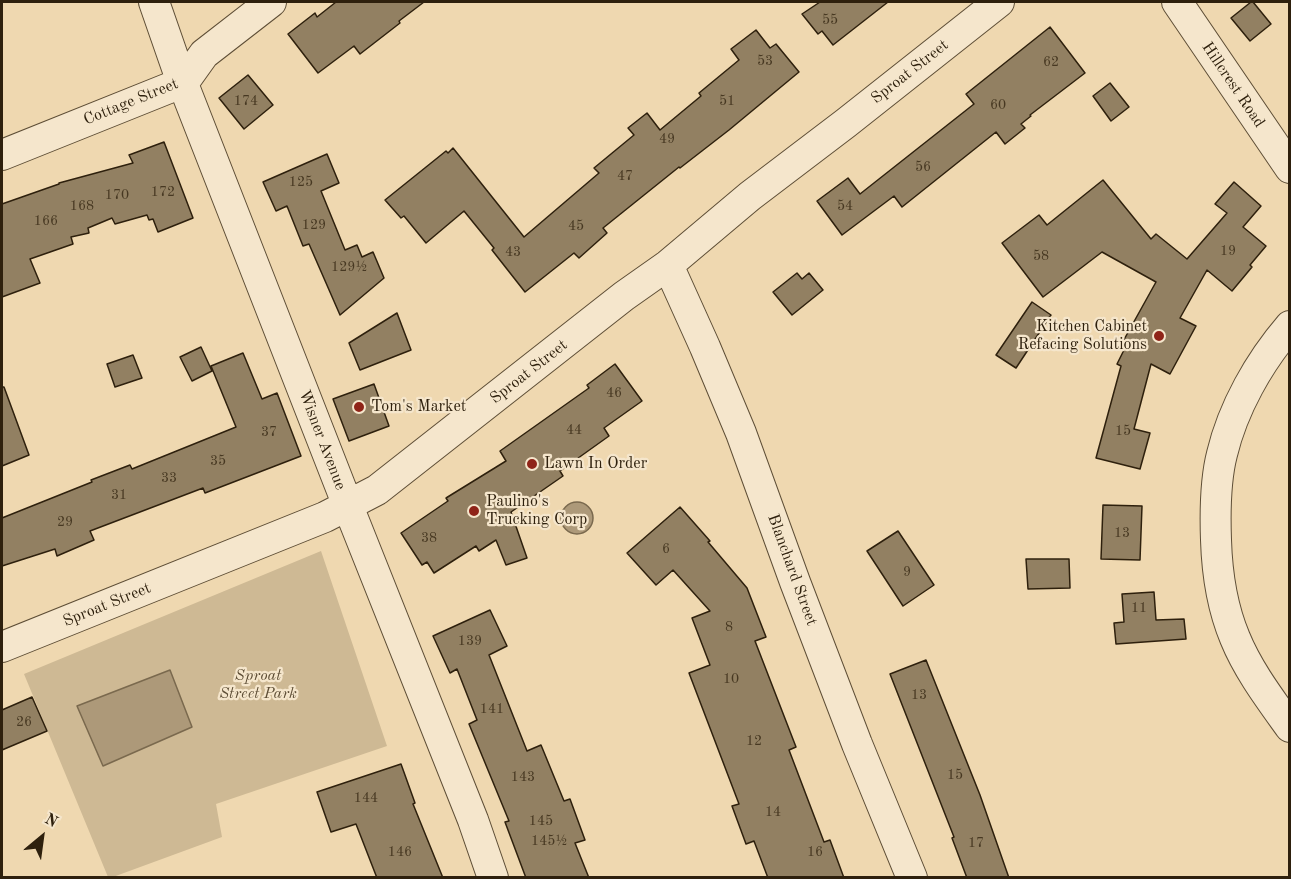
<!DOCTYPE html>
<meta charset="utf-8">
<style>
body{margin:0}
#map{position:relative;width:1291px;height:879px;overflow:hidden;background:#efd8b0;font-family:"Old Standard TT",serif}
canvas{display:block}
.frame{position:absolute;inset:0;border:3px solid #2e200d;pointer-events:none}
.north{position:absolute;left:12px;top:807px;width:60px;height:60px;-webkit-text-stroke:4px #f5e6cc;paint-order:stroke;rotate:29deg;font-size:16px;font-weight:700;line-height:24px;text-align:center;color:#2e200d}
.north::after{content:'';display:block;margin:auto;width:21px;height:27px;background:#2e200d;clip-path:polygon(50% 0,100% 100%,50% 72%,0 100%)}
</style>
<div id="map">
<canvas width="1291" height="879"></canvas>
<div class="frame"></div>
<div class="north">N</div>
</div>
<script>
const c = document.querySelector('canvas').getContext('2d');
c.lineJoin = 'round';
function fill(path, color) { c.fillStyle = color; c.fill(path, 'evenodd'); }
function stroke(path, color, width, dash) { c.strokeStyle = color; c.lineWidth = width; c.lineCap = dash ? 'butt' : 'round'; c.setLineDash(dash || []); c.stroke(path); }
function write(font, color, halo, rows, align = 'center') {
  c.font = font + ' "Old Standard TT",serif'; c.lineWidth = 4.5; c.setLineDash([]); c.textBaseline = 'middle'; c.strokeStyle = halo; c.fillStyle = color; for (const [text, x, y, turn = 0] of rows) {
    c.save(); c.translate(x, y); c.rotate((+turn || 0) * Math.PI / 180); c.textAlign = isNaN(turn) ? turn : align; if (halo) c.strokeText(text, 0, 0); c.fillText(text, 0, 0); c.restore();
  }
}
const green = new Path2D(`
 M321,551l66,195 -171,58 6,33 -109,40h-5l-84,-203z`);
const water = new Path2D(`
 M561 518a16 16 0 1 1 32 0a16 16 0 1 1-32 0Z
 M170,670l22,57 -89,39 -26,-60z`);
const building = new Path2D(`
 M336,2h88l-25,19 1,2 -40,31 -6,-8 -36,27 -30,-39 27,-21 2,4z
 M820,2h68l-55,43 -11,-14 -4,3 -16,-20z
 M1251,2h2l18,22 -21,17 -19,-23z
 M1050,27l35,46 -55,42 1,1 -10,8 4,4 -20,16 -9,-12 -94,75 -8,-11 -52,39 -25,-34 31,-23 12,16 114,-90 -8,-10z
 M756,30l14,18 6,-4 23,28 -70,58 -49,38 -1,-1 -76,61 4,5 -28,25 -5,-5 -49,39 -33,-42 2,-2 -30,-37 -38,32 -22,-27 -3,2 -16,-18 61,-49 2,2 5,-5 71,89 75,-64 -5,-5 40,-33 -6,-7 19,-15 13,17 41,-34 -2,-3 40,-33 -8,-11z
 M248,75l25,30 -29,24 -25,-31z
 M1110,83l19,24 -18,14 -18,-25z
 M164,142l29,76 -35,14 -5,-13 -4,1 -2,-5 -32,9 -3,-6 -24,10 1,5 -18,4 2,7 -43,15 10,24 -38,14v-93l57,-20v-1l74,-20 -4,-8z
 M327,154l12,29 -18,8 24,59 12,-5 5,12 11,-5 11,26 -44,37 -31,-71 -6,2 -16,-40 -11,5 -13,-29z
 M1103,180l48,59 5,-5 31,25 40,-46 -12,-9 19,-22 27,24 -18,21 23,19 -16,19 2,2 -20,24 -25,-21 -27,48 16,8 -26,48 -19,-10 -17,65 16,4 -10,36 -44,-11 25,-92 -4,-2 8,-16 -4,-3 35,-63 -54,-30 -59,45 -41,-54 37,-28 8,10z
 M797,273l5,6 7,-6 14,17 -31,25 -19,-23z
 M1032,302l19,13 -35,53 -20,-13z
 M397,313l14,37 -51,20 -11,-27z
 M201,347l11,24 -20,10 -12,-24z
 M243,353l19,46 15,-6 24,63 -96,37 -2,-5 -113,43 4,9 -37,16 -2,-7 -53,17v-48l90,-36 -1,-2 39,-15 2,4 104,-42 -25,-61z
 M133,355l9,23 -27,9 -8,-23z
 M615,364l27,37 -38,27 5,8 -49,35 3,5 -52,36 16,46 -21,7 -10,-25 -17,11 -3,-5 -42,27 -7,-11 -5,3 -21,-32 47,-32 -2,-3 60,-37 -6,-10 89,-63 -2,-3z
 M374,384l15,42 -40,15 -16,-42z
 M2,387h2l25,68 -27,11z
 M1103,505l39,1 -2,54 -39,-1z
 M680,507l30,34 -2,1 39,46 19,49 -11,4 41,106 -7,3 35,92 6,-2 14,38h-76l-14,-37 -8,3 -14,-38 7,-2 -50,-131 21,-8 -18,-47 18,-7 -37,-41 -17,15 -29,-32z
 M898,531l36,54 -31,21 -36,-55z
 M1026,559h43l1,29 -42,1z
 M1154,592l2,28 28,-1 2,20 -70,5 -2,-21 10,-1 -2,-28z
 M490,610l17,36 -18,9 38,96 14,-6 23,56 6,-2 15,41 -10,3 14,35h-63l-21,-56 4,-1 -40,-97 8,-4 -20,-51 -7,4 -17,-37z
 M926,660l54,135 29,83h-42l-15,-40 2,-1 -64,-163z
 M32,697l15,34 -45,19v-40z
 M401,764l14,39 -2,1 30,74h-66l-21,-54 -25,8 -14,-40z`);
const minor = new Path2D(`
 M154,2l24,69 170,435 125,314 20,58
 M1177,2l113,166
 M2,155l182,-73 20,-28 67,-52
 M668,265l37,82 36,86 54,149 62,162 55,134
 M1290,326c-31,36 -57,82 -68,128 -7,27 -7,58 -6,86 1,33 6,67 19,98 13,32 35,61 55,89
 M2,647l323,-130 52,-27 247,-194 44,-31 82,-69 96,-73 153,-121`);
const markers = [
 [1159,336,6,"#8f2418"],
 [359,407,6,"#8f2418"],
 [532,464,6,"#8f2418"],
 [474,511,6,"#8f2418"]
];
const numberNames = [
 ["55",830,20],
 ["53",765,61],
 ["62",1051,62],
 ["174",246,101],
 ["51",727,101],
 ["60",998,105],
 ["49",667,139],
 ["56",923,167],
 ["47",625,176],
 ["125",301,182],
 ["172",163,192],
 ["170",117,195],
 ["168",82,206],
 ["54",845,206],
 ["166",46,221],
 ["129",314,225],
 ["45",576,226],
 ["19",1228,251],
 ["43",513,252],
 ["58",1041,256],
 ["129½",349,267],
 ["46",614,393],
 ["44",574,430],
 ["15",1123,431],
 ["37",269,432],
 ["35",218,461],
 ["33",169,478],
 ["31",119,495],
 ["29",65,522],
 ["13",1122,533],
 ["38",429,538],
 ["6",666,549],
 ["9",907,572],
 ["11",1139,608],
 ["8",729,627],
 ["139",470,641],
 ["10",731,679],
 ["13",919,695],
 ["141",492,709],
 ["26",24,722],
 ["12",754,741],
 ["15",955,775],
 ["143",523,777],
 ["144",366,798],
 ["14",773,812],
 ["145",541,821],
 ["145½",549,841],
 ["17",976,843],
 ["146",400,852],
 ["16",815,852]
];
const streetNames = [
 ["Sproat Street",910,72,-38],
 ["Hillcrest Road",1233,85,56],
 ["Cottage Street",131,102,-22],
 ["Sproat Street",529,372,-38],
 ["Wisner Avenue",322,440,69],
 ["Blanchard Street",792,570,70],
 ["Sproat Street",107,605,-22]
];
const poiNames = [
 ["Kitchen Cabinet",1147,327,"right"],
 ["Refacing Solutions",1147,345,"right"],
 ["Tom's Market",371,407],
 ["Lawn In Order",544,464],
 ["Paulino's",486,502],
 ["Trucking Corp",486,520]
];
const parkNames = [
 ["Sproat",258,676],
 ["Street Park",258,694]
];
fill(green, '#ceb994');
fill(water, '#ad9979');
stroke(water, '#7a694e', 1.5);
fill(building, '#928062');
stroke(building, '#2e200d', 1.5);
stroke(minor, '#5e4e36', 32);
stroke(minor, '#f5e6cc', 30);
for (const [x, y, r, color] of markers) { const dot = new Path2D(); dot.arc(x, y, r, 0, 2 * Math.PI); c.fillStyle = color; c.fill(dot); stroke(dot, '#f5e6cc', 2); }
write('14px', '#473822', null, numberNames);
write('16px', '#2e200d', '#f5e6cc', streetNames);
write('16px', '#2e200d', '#f5e6cc', poiNames, 'left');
write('italic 16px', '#5e4e36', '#f5e6cc', parkNames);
</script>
